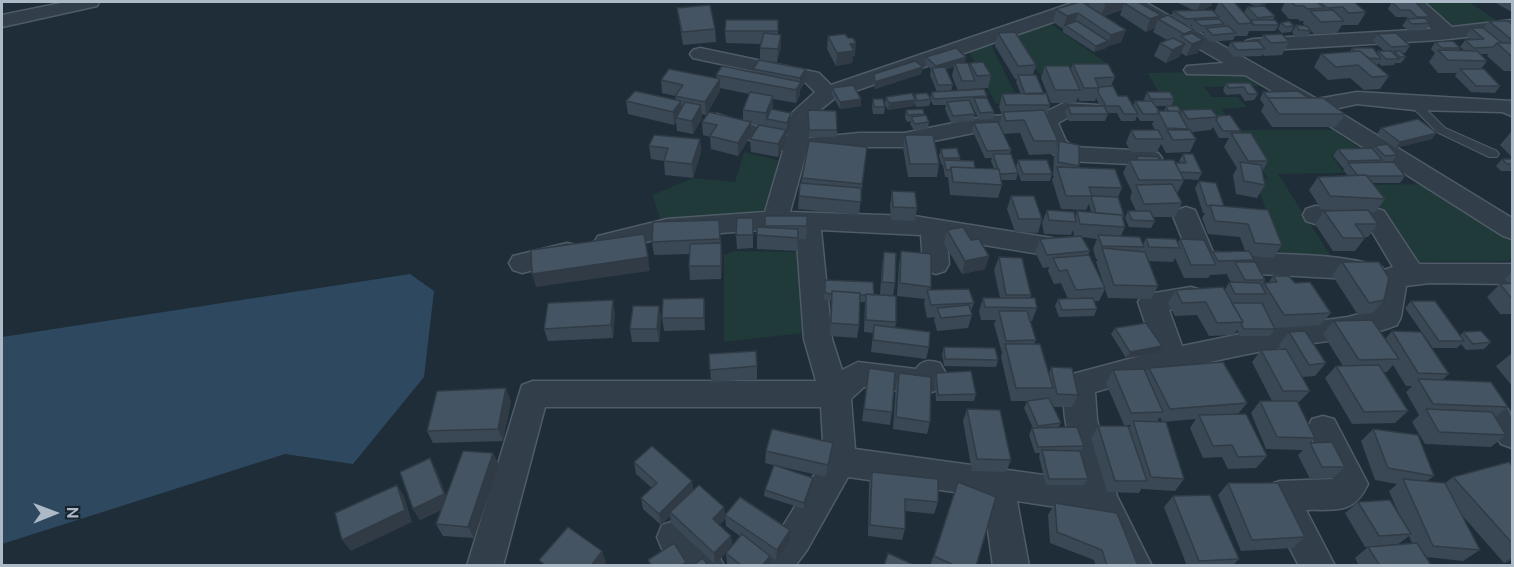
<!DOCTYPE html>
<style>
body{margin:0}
#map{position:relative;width:1514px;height:567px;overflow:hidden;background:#1e2d38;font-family:"DM Sans",sans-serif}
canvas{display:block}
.frame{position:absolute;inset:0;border:3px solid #acb9c6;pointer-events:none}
.north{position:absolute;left:24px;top:483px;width:60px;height:60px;-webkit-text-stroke:4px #17232d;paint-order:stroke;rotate:89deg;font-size:16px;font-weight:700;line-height:24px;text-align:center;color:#acb9c6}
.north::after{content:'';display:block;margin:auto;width:21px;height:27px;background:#acb9c6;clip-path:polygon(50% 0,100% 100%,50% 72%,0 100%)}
</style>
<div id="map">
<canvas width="1514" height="567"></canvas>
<div class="frame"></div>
<div class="north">N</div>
</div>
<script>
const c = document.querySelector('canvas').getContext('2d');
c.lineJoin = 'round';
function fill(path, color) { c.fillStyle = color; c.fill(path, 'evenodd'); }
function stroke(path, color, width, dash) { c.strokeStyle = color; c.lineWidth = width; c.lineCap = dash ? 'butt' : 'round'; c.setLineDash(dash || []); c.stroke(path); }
const green = new Path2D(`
 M1420,2h49l30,20 -49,5z
 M1050,23l62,44 -7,9h-64l-33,-38z
 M991,45l28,56 -23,3 -27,-52z
 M1243,71l22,15 -61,1 8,10h26l9,10 -25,2 9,14 -61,-9 -22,-41z
 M1234,130h99l35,24 -37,1 13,18 -66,1 58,90 -55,-5 -25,-80h12z
 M744,152l34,8 -9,49 -60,11 -47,3 -10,-28 42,-17 41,4z
 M1426,184l86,53v20l-3,4 -95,1 -54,-77z
 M734,251l63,1 5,3 1,78 -79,9v-87z`);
const water = new Path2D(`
 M410,274l24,17 -10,86 -71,87 -68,-10 -283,90v-207z`);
const service = new Path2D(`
 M1414,100l4,1 27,27 52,23 2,3 -2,3h-8l-52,-25 -27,-27 -1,-2z`);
const minor = new Path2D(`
 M66,2h33l-2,4 -95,21v-12z
 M1075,2h26l-2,4 -264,92 -21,17 -5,23 50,-5h45l84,-17 53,-2 23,-11 34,2 3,5 -3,5 -29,2 -11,6 8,18 8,6 76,4 8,2 4,5 -4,5 -8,2 -82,-4c-18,-4 -24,-17 -30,-33l-50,2 -84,17h-45l-53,6 -16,59 124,4 138,22 9,2 4,7 -4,7 -9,2 -105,-17 2,25 -4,7 -9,3 -9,-3 -4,-7 -2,-29 -100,-5 11,109 10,31 16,-8 58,7c6,-10 15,-9 24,-6l5,9 -10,19 -11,3 -60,-7 -13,12 4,50 225,31c-7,-29 -25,-77 -11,-105l86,-23 -17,-50 4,-7 49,-8 10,3 4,7 -4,7 -32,6 13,36 98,-20 68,-9 26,-7 6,-28 -7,2 -40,-6 -130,-7 -9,-3 -21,-52 4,-6 9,-3 9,3 18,42c53,3 118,-1 169,15l2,3 9,-3 -25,-42 -53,-1 -9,-3 -3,-6 3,-6 9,-3 60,2 9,3 35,53h93v20l-82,-1 -24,3 -5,31 -4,8c-38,15 -77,16 -117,23 -63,11 -124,26 -185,44l2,28 20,76 35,70h-38l-24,-54 -73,-11 12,65h-36l-10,-70 -135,-19 -41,73 -12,16h-40l5,-12 23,-28 41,-67 -3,-52h-276l-42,159h-36l55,-181 11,-4h283l-12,-42 -8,-110h-21l-108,8 -60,14 -9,-3 -4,-6 4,-6 69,-17 98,-7 18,-61 -74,-25 -3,-5 3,-5 8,-2 70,22 5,-23 23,-21 -10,-10 -112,-24 -3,-4 3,-4 7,-2 119,25 12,12z
 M1123,2h22l172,97 40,-7 155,9v15l-10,-4 -88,-2 -57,-6 -23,5 178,109v21l-9,-3 -197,-125 -61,-36 -58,-1 -3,-4 3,-4 37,-3 -99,-57z
 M1405,2h19l28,25 60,-7v12l-73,8 -186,11 -7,-2 -3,-4 3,-4 7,-2 178,-10z
 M567,243l9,2 4,7 -4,7 -54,14 -9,-3 -4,-7 4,-7z
 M1497,400c17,7 17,28 15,48l-11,-4 -19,-31 4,-9z
 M1323,416l11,3 34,65c-14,31 -33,25 -62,26l29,56h-36l-36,-70 5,-11 12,-4 53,-2 -26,-50 5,-10z
 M674,521c20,7 42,25 50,45h-43l-19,-17 -5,-12 5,-12z`);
const wall = new Path2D(`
 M1091,2h47l22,16 11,-1 2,-6 20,-1 -17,-8h37l-2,4 -9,4 12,2 5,-10h15l10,11 3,-6h10l-11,-5h24l-8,4 13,10 -2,4 6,5 -4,6h-26l-2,5h-12l-2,4 -23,2 -7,-7 1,-3h-5l-8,-5 1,-2h-7l9,5 -1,3 5,20 -12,3 -5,-3 -2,4 -13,6 -12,-7 6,-13 7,-3 -14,-8 2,-4 -9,4 -26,-17 2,-5 -18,6 22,14 -5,12 -15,5v1l-12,4 -31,-20v-3l-10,-7 3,-13 33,-3z
 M1285,2h69l12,10 -8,13h-16l-5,8 -23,1 -3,-3 -4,6h-12l-3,-5 4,-7 9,1 -2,-3 1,-2h-4l-2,-2h-9l-8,-9z
 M1392,2h4h-1h16l19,15 -3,3 3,3 -4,6 -18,1 -6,-4 5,-7h2l-3,-2h-10l-8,-8z
 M1494,2h18v10z
 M677,8l38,21 1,13 -33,3z
 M778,20v14l3,1v12l-4,15 -10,-1 39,8 -1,13 -5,8v5l-4,8 -23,-4v11l18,3v13l-5,10h-1v8l-7,13 -27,-5 -1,-13 9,-14 -8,-1v11l-13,21 -27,-7 -1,-12 -7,-2 -1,-13 41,-2v-10l6,-16 -29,-6v3l-14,24 -5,-1 1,4 -9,16 -16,-3 -1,-9 -2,3 -46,-11 -2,-13 50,-1 -1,-4 -13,-3 -1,-13 56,-2 -1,-3 37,-2v-4l7,-9v-12l2,-4 -36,-1 -1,-12z
 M1489,21l23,3v47h-8l-17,-15 1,-2h-8l7,7 -6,8 19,17 -5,7 -24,-1 -16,-16 2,-3h-19l-9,-11 6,-9 -4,-4 4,-7 25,6 -1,2h5l-4,-3 5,-7h7l-6,-5 5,-7h13z
 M1281,23l13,3 -3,6 -9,1 -4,-4z
 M998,33l38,32 -3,10 17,30 -3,11 11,25 -4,13 -25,1 -9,-22 -17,1 8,16 -1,4 8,19 -2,7h-14v5l-4,13 -48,-3 -2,-18h-3l-2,-12h-1l-3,-9 2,-7 19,9v2l15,8 19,1 -3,-8 1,-3h-7l-13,-28 2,-7 25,2 3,-10 -3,-8 3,-13h19l-5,-12 1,-3h-2l-20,-33z
 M1378,34l32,12 -5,7h-3l4,4 -5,6h-6l-1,2 -13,1 -2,-3 -2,2 12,11 -9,13 -16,1 -14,-12 -22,2 -14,-13 7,-13 29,-2 2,-4 25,5 1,-2h6l-11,-10z
 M1263,35l26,7 -7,13 -18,1 -2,-2v2l-28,1 -7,-8 4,-7 28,1z
 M828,36l20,2 7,18h-2l-1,7 -16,3 -9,-17z
 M926,57l39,6 4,3 1,-3 21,12 -3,13 -14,1 -1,-1 -1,2 15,6 -1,2 8,14 -1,7 -14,1 -7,-15v-2h-2l5,11 -1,7 -23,2 -6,-14 1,-4h-13l-2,-5 -2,6 -13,1 -1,-4 -1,3 -26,4 -3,-6 1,-7h28l1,-3 15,5 2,-7h5l-7,-17 1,-6 -6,-5zM954,67l-2,9 6,15h-7l2,-6 -7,-16z
 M1073,64l42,13 -4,9 7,10 15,10 2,-5h10l-1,-2 3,-7 27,7 -3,7h-15l3,5h5l2,-5 15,6 1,-2 34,6 25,15 -2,2 29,28 -6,11 3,13 -8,13 -21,-4 -3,-19 4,-7 -13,-21 5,-9h-10l-6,-11 -2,3 -19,2 4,7 -6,13 -24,1 -5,-9 -4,8h-26l-5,-9 5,-13h24l-3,-6 2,-3h-14l-3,-5 -2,5h-14l-4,-8h-10l1,1 -3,7h-36l-4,-8 3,-7h32l-4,-8 -1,3h-16l-1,-4 -2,6h-25l-10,-25 4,-12 26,3z
 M923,67l-2,7 -46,15 -2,-8 1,-7z
 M1226,83h24l8,11 -4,6 -9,1 -5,-7 -14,1 -3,-5z
 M832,88l29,18 -21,3 -8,-14z
 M1263,92l46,6 36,16 -9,13h-64l-11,-16 3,-6 -4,-6z
 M873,99l12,8 -1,7h-11l-1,-8z
 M808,110l29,20v7h-28z
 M906,110l18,4v2l5,6 -1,7 -14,1 -4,-6 1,-3 -4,1 -2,-5z
 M1381,128l51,11 -37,9 -18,-14z
 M1511,132h1v25l-12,-12z
 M905,135l34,29 -2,13h-29l-5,-29z
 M700,139l1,13 -8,26 -28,-3 -1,-14 -13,-2 -2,-13z
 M1059,141l20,25 -1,2 44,20 -4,9 6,19 -1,2 2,9 -4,9 22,9 3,-7 32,5 2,-4 31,16 2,-3 32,-1 -5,-14 -32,-3 -6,-16 3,-5h-2l-8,-25 4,-7 25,25 58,39 -9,13 -21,-2 2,4 -1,2 12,18 -3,6 2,-3 5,-1 4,-6 22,7 36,30 -11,12 -45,3 -4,-7 4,8 -5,7h-30l-3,-6 -3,5 -25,1 -12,-21 -22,1 -7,-13 8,-13h49l4,-8h2l-4,-7 1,-1 -18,1 -2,3h-24l-9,-20 -2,4 -25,-1 10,25 -7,13 -43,-1 -3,-9 -6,12h-5l3,8 -3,7 -35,1 -4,-11 3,-7h10l-7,-16 -7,1 -6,-13 1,-4 -6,1 -8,-16 5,-13 34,-3 -1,-6 -2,5 -27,-1 -2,-11 5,-13 28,7 2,-6 14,1 -2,-8 -3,6 -25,-1 -9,-29 2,-4h-1l1,-22zM1082,237l15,2 -4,10 3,10h2l-2,3 8,23 -16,-30 2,-4z
 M1375,146l22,9 -5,7 13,14 -5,7h-28l13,16 -10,13h-6l9,12 -10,13h-3v1l-10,13h-22l-18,-27 9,-13h22l-25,-2 -12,-19 9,-13 30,-1 -5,-6 1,-2h-1l-10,-12 5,-7h35z
 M867,147l-8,68 -61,-6 1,-13 3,-18z
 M1183,154l19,19 -4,7 -14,-1v1l-7,14 5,9 -7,14h-22l2,4 -4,7 -22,-1 -4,-9 3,-7h8l-6,-13 2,-6 -9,-19 6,-13h6l1,-4 44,7 -1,-2z
 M1502,159h10v12h-11l-5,-5z
 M1018,160l34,14 -2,7h-29l-5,-14z
 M892,191l25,17 -2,13 -24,-1 -1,-15z
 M1011,196l31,23 -4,14 -23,-1 -8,-23z
 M765,216l42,10 -1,13h-9v12l-40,-2v-14l8,-8z
 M753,218v30l-16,1 -1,-14z
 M719,220l3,36 -1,23 -31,1 -1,-14 1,-12 -36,1 -2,-13z
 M947,230l24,10 18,16 -4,13 -23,5 -18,-31z
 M901,251l30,36 -1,3 44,13 -3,8 1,4 -4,13 -31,3 -3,-11 1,-3 -8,1 -3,-15 1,-4 -28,-3 2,-32z
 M884,252l11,31 -2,13 3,26 -1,6 34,19 -3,12 -55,-7 2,-19 -9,-1 1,-30h-5l-1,23 -2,13 -27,-2 1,-35 -7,-1 1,-20 49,15h6l2,-30z
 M999,257l32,38 -1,3 7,10 -5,13h-2l6,19 -2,4 15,30 2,-7 27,28 -6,12h-19l8,16 -3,5 26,18 -4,6 8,27 -4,6h-38l-7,-28 1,-4h-5l-6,-18 3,-7h1l-9,-20 3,-7h3h-19l-10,-44 1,-4 -8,-29 2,-4h-15l-2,-9 4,-13h17l-6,-28z
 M1342,262l42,38 -11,13 -15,2 -26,-40z
 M1512,271v43h-12l-13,-17 13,-13 8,-1 -3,-4z
 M704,298l1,32 -41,1 -2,-13z
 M1411,301l49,35 3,-4 28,10 -7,7 -18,1 -5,-6 -4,4h-24l-28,-40z
 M659,306l2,13 -2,23h-27l-2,-13z
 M615,312l-2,26 -65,3 -4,-12z
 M1334,321l51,18 7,-8 57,43 -7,6 66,27 -13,10 11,18 -15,12 -66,-3 -13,-22 7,-7 -13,-23 6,-6h-6l-13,-21 -6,7h-4l25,39 -13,12 -43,1 -27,-46 11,-12h7l-20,-32z
 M1115,328l43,25 -32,5 -15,-24z
 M1289,332l37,31 -11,13 -13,1 8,14 -12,12 17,35 -5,5 35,24 -12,11 -23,1 -12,-24 5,-5 -37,-1 -15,-36 9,-12h12l-20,-39 9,-12 20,-1 -2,-4z
 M944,347l54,13 -2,7 -52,-1 -2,-12z
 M709,354l48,12v13l-46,3z
 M1511,354h1v32l-16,-20z
 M869,368l23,44 -2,13 -28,-4z
 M1149,368l98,35 -9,11 29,42 -11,12 -28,1 -6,-12 -19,1 -13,-30 6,-9 -34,3 -2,-5 -3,5 27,57 -9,12 -33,-2v-1l-3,5 -32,-1 -16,-54 7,-12 31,2 2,-3h-7l-18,-42 7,-13 32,3z
 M899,373l31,49 -3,12 -34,-5 3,-44z
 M936,373l40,21 -2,7h-38l-1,-21z
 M511,401l-8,40 -70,2 -6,-12z
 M967,409l44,51 -5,12 -34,-1 -9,-50z
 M1373,429l61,47 -7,5 18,2 8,-6 59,-11v94l-8,3 -43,-49 19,36 -17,11 -37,-4 4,9h-71l-4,-8 13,-11 19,-1 -22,1 -20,-34 13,-11 43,17 -12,-28 8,-7 -22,-4 -14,-39zM1409,536l3,7 -15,2z
 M833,443l-7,34 -61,-14 1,-12z
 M634,462l58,19 1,9 31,17 1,12 -6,6 12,11 1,10 8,-10 -14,-10 -1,-11 65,15v11l-14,19 -10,-6 4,2v10h-41l-2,-2 -1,-11 2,-2 -13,13 -44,-41 -1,-7 -9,9 -18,-16 -2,-11 11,-10 -16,-14z
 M499,465l-25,73 -31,-2 -7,-12 5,-14 -21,10 -7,-11 23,-39 10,26z
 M872,472l66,30 -4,12 -29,-3v18l-3,11 -34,-4 1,-52z
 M1228,483l77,54 -12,11 -52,3 -23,-56z
 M813,484l-9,25 -40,-13 1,-6z
 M954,494l22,72h-46z
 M1173,496l66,63 -7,7h-45l-23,-59z
 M1055,503l83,63h-42l-2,-6 -44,-17 -2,-28z`);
const shadedWall = new Path2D(`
 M1114,2h19l-9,1 -2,7 -21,6 5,-12z
 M1201,2h12l-2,4 -15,6z
 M1262,2h8l-11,6z
 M1078,13l-4,12h-9l-2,4 4,-13z
 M1161,15l-2,5 -1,-1 -3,9 -9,4 4,-13z
 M1126,30l-5,12 -15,5 5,-12z
 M781,35v12l-4,15 1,-13z
 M1203,40l-5,13 -12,3 6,-12z
 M1108,41l-2,7 -12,4 2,-6z
 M856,43l-1,13h-2l-1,7 -16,3 1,-13 13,-9z
 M1185,44l-6,13 -13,6 6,-13z
 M966,57l-1,6h-10l-1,4 -19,6 1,-7z
 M923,67l-2,7 -46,15v-7z
 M806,69l-1,13 -5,8v5l-4,8v-13l4,-7v-5z
 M720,79v12l-14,24 -1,-13z
 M773,96v13l-4,10h-2l-1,7v-13z
 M861,99v7l-21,3v-7z
 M915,100l-1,6 -26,4 1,-7z
 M681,101l1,13 -6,4v4l-2,3 -1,-13z
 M701,105l1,13 -9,16 -1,-13z
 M791,113v13l-5,10 1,-13z
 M751,122v13l-13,21v-13z
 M786,130l-1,14 -7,13v-13z
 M1437,133l-5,6 -37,9 5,-6z
 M700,139l1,13 -8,26 -1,-14z
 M989,256l-4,13 -23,5 3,-13z
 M648,257l2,14 -114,16 -4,-13z
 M704,298l1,13v19l-1,-12z
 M613,300l2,12 -2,26 -2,-13z
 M659,306l2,13 -2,23 -2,-13z
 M1162,346l-4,7 -32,5 4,-6z
 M506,388l5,13 -8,40 -5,-12z
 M833,443l-2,12 -5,22 2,-12z
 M493,453l6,12 -25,73 -6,-11z
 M430,458l6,12 14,35 -30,15 -7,-11z
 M813,478v6l-9,25v-6z
 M692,481l2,12 -24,19v4l-9,9 -2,-11z
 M397,485l7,11 8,26 -61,29 -9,-11z
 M724,507l1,12 -11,11 -1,-11z
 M790,530v11l-14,19 1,-10z
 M731,536l1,11 -17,17 -1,-11z
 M602,551l4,11 -3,4h-12z
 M770,556v10h-8z
 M1512,557v3l-8,3z`);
const building = new Path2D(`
 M1080,2h2l44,28 -15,5 -33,-22 -11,3 -11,-7z
 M1102,2h12l-8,2z
 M1128,2h10l23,13 -11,4 -26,-16z
 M1220,2h14l19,21 -14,1z
 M1291,2h26l7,6 -17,1 -3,-3h-8z
 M1320,2h34l12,10 -18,1 -5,-6 -16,1z
 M1392,2h23l15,15h-13l-7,-7h-10z
 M710,5l5,24 -33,3 -5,-24z
 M1264,6l11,10 -17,2 -11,-11z
 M1212,10l7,7 -33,2 -13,-8z
 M1333,10l11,11 -23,1 -11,-11z
 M1168,15l26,15 -10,4 -26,-15z
 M1425,18l5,5 -18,1 -5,-5z
 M1219,19l5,5 -22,2 -8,-6z
 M726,20h52v11h-53z
 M1250,20h25l4,5h-26z
 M1077,21l31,20 -12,5 -31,-21z
 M1289,21l5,5 -8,1 -5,-4z
 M1489,21h19l4,3v16z
 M1296,25l11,1 4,5 -12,-1z
 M1228,26l8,7 -23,2 -7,-7z
 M1471,28h12l19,15h-5l-4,4 -19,1 -9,-8 19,-1z
 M1015,32l21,33 -18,1 -20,-33z
 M764,33l17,2 -3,14 -18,-1z
 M1192,33l11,7 -11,4 -11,-8z
 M1396,33l14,13 -19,1 -13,-13z
 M845,34l3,4h5l3,5 -6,1 4,7 -17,2 -9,-17z
 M1282,34l7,8 -18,1 -8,-8z
 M1173,38l12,6 -13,6 -12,-7z
 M1258,41l7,8 -28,1 -6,-8z
 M1453,41l7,7h-18l-7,-6z
 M1497,43h15v14z
 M956,48l10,9 -30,9 -10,-9z
 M1352,48h21l8,11 -12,-1 -9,-7h-5z
 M1438,50l39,1 10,10 -39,-1z
 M1360,51l29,25 -17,1 -14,-12 -22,2 -15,-13z
 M1378,51h13l8,8h-13z
 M1394,51h6l6,6h-6z
 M759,60l47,9 -6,9 -47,-9z
 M915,61l8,6 -48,15 -1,-8z
 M983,62l8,13 -14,1 -7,-13z
 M955,63h13l7,18h-13z
 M1073,64h35l7,13 -20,1 4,10h-15z
 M722,66l79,16 -5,8 -80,-15z
 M1045,66h24l11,24h-25z
 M945,67l8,18h-15l-6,-17z
 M669,69l51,10 -15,23 -30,-6 8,-11 -22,-5z
 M1460,69h24l16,17h-24z
 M1018,75h18l8,19h-19z
 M1226,83h24l8,11h-10l-4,-7 -15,1z
 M853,85l8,14 -21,3 -8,-14z
 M1113,86l5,10h9l11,18h-14l-5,-8h-13l-8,-14 1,-4v-1z
 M984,89l3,7 -53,3 -2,-7z
 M635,91l46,10 -8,11 -47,-11z
 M1298,91l11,7h-41l-5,-6z
 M750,92l23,4 -7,17 -23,-3z
 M1147,92h23l4,7h-23z
 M912,93l3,7 -26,3 -3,-6z
 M927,93l4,6 -14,2 -2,-7z
 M1046,93l4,12h-44l-4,-11z
 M974,98h13l7,14 -14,1z
 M1268,98h55l22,16h-66z
 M873,99h10l2,8h-11z
 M969,100l6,14 -22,2 -6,-14z
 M1135,101h17l7,10 -2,3h-14z
 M685,102l16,3 -9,16 -16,-3z
 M1068,106h36l4,8h-37z
 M1166,106h12l3,6 -1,2 -2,-3h-10z
 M771,109l20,4 -4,10 -20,-4z
 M923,109l1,5 -16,1 -2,-5z
 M1211,109l7,8 -30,2 -6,-9z
 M808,110l28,1 1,19h-28z
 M1044,110l14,31h-24l-10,-21 -18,1 -3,-9z
 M1158,111h20l10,18 -21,-1z
 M709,112l42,10 -13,21 -28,-7 7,-11 -15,-3z
 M926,115l3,7 -14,2 -4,-7z
 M1230,115l11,16h-18l-7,-11 2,-3 -2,-1z
 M1418,119l19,14 -37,9 -19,-14z
 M998,122l13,28 -24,1 -13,-28z
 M759,125l27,5 -8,14 -28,-5z
 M1131,130h27l5,9h-27z
 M1167,130h23l6,9 -23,1z
 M1231,133h20l17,28h-20z
 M654,135l46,4 -8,25 -28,-3 4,-13 -19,-2z
 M905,135h28l6,29h-29z
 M809,141l58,6 -5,37 -60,-6z
 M1059,141l20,4v21l-21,-4z
 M1387,144l10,11 -12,1 -10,-10z
 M957,148l3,10h-17l-2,-9z
 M1372,148l10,12 -34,1 -10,-12z
 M993,154h18l7,19 -18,1 -1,-5h-1z
 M1183,154h10l9,19 -22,-1 -5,-9h11z
 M1136,156l22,1 1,3h-21z
 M1502,159h10v5h-5z
 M944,160l30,1 1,7 -24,-1 -1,3h-4z
 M1018,160h29l5,14h-29z
 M1129,160h45l10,20h-45z
 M1240,162l21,3 4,20 -21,-4z
 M1394,162l11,14h-38l-1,-1h-9l-9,-12z
 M951,167l48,2 3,16 -49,-3z
 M1057,167l58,2 7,19 -33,-1 3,9h-26z
 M1366,175l19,24 -55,-3 -12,-19z
 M1199,181l17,2 8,23 -14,-1 -1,1h-2z
 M800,183l61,5v14l-62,-6z
 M1172,184l10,19 -38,1 -8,-19z
 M892,191l23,1 2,16 -24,-1z
 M1011,196h23l8,23h-23z
 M1091,196l27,1 6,19 -2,-1 -26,-2z
 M1210,205l58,5 14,35 -27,-2 -7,-19 -33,-3z
 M1047,210l27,2 2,10 -27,-2z
 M1368,210l10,14h-23l10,14h-22l-19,-27z
 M1077,211l45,4 3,12 -45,-3z
 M1128,211h22l5,10 -23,-1z
 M765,216h42v10h-42z
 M737,218h16v17h-17z
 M719,220l1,19 -68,3 1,-20z
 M757,227l41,2v9l-41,-3z
 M963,227l8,13 8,-1 10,17 -24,5 -18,-31z
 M644,234l4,23 -116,17 -1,-24z
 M1098,235l42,2 4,10 -42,-1z
 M1081,236l9,15 -43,4 -7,-16z
 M1146,238l30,1 4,9 -31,-1z
 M1180,239l24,1 12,25h-25z
 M721,243v23h-32l1,-22z
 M1102,248l43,4 13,34 -44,-1z
 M901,251l30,3v33l-31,-4z
 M1249,251l5,9 -36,1 -5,-9z
 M884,252l12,1 -1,30 -13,-1z
 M1089,255l16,33 -29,2 -9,-20 -8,1 -6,-13z
 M999,257l23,1 9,37h-25z
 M1235,262h20l10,18h-20z
 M1342,262h37l10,16 -5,22 -15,3z
 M1273,276h16l6,7 15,-1 21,31 -47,2 -20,-32 13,-1z
 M825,280l48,2 1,13 -8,-1v1h-6v-2l-28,-2v3l-7,-1z
 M1229,282l31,1 6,11h-31z
 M1512,283v16l-12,-15z
 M1223,287l20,35 -26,1 -11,-21 -24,1 -6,-13z
 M969,289l5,14 -43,2 -4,-15z
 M832,291l28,2 -1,32 -28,-2z
 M866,294l30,2v26l-30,-2z
 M704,298v20h-42l1,-19z
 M983,298h52l2,10 -52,-1z
 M1093,298l4,11 -35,1 -4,-11z
 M613,300l-2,25 -67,4 4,-26z
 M1411,301h24l29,40h-25z
 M1232,303h30l13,26h-31l-3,-5 2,-2z
 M969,305l3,10 -31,3 -4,-10z
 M633,306h26l-2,23h-27z
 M999,311h28l9,29 -30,1z
 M1372,320l27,39 -40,1 -25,-39z
 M1146,323l16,23 -32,6 -15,-24z
 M874,325l56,7 -1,15 -56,-7z
 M1305,331l21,32 -17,2 -20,-33z
 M1392,331l29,1 28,42 -31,-1z
 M1481,331l10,11 -18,2 -10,-12z
 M1005,344h35l13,44h-37z
 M944,347l51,1 3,12 -53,-1z
 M1286,349l24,42h-27l-22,-41z
 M756,351l1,15 -47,4 -1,-16z
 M1223,362l24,41 -77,6 -21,-41z
 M1379,365l29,46 -44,1 -28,-46z
 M1051,367l21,1 6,27 -21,-1z
 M869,368l26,4 -3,40 -28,-3z
 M1144,369l19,43 -32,1 -18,-43z
 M971,371l5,23 -38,1 -2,-22z
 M899,373l32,4 -1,45 -34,-5z
 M1418,379l73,3 17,25 -75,-3z
 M506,388l-8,41 -71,2 10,-40z
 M1049,398l12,25 -23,3 -11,-25z
 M1260,401h37l18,37 -38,-1z
 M967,409l33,1 11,50 -34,-1z
 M1426,409l66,3 14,23 -67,-3z
 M1246,414l21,42 -29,1 -6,-12 -19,1 -14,-31z
 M1133,421l33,1 18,57 -33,-2z
 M1098,426h30l19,55h-32z
 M1077,427l7,19 -46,1 -6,-19z
 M772,429l61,14 -5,22 -62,-14z
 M1373,429l45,6 16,41 -46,-8z
 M1332,442l13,25h-23l-12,-24z
 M652,446l40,35 -33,33 -18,-16 16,-15 -23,-21z
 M1042,450l38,1 8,28h-39z
 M463,451l30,2 -25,74 -32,-3z
 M430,458l14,36 -31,15 -13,-37z
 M1509,462l3,4v77l-59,-66z
 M774,465l39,13 -9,25 -39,-13z
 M872,472l66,7v23l-33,-3v30l-35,-4z
 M1403,479l42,4 35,67 -47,-4z
 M958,482l38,15 -20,69h-20l-22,-10z
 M1228,483h50l27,54 -53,3z
 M397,485l8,25 -63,30 -7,-27z
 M699,485l25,22 -11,12 18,17 -17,17 -44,-41z
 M1210,495l29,64 -40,2 -26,-65z
 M740,497l50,33 -13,20 -52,-35z
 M1390,500l21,34 -32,2 -21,-34z
 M1055,503l62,10 21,53h-31l-5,-16 -45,-18z
 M568,527l34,24 -11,15h-45l-7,-6z
 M742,534l28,22 -8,10h-20l-16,-13z
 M674,543l12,19 -5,4h-29l-4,-6z
 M1417,543l14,22 -51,1 -12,-19z
 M888,553l28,13h-32z
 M703,558l5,8h-16z`);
fill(green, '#203939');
fill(water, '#2e495f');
stroke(service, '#4f5c67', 2);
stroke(minor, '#4f5c67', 3);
fill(service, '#323e49');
fill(minor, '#323e49');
fill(wall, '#3a4855');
fill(shadedWall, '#303b45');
fill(building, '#445463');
stroke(building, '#303b45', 1.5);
</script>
